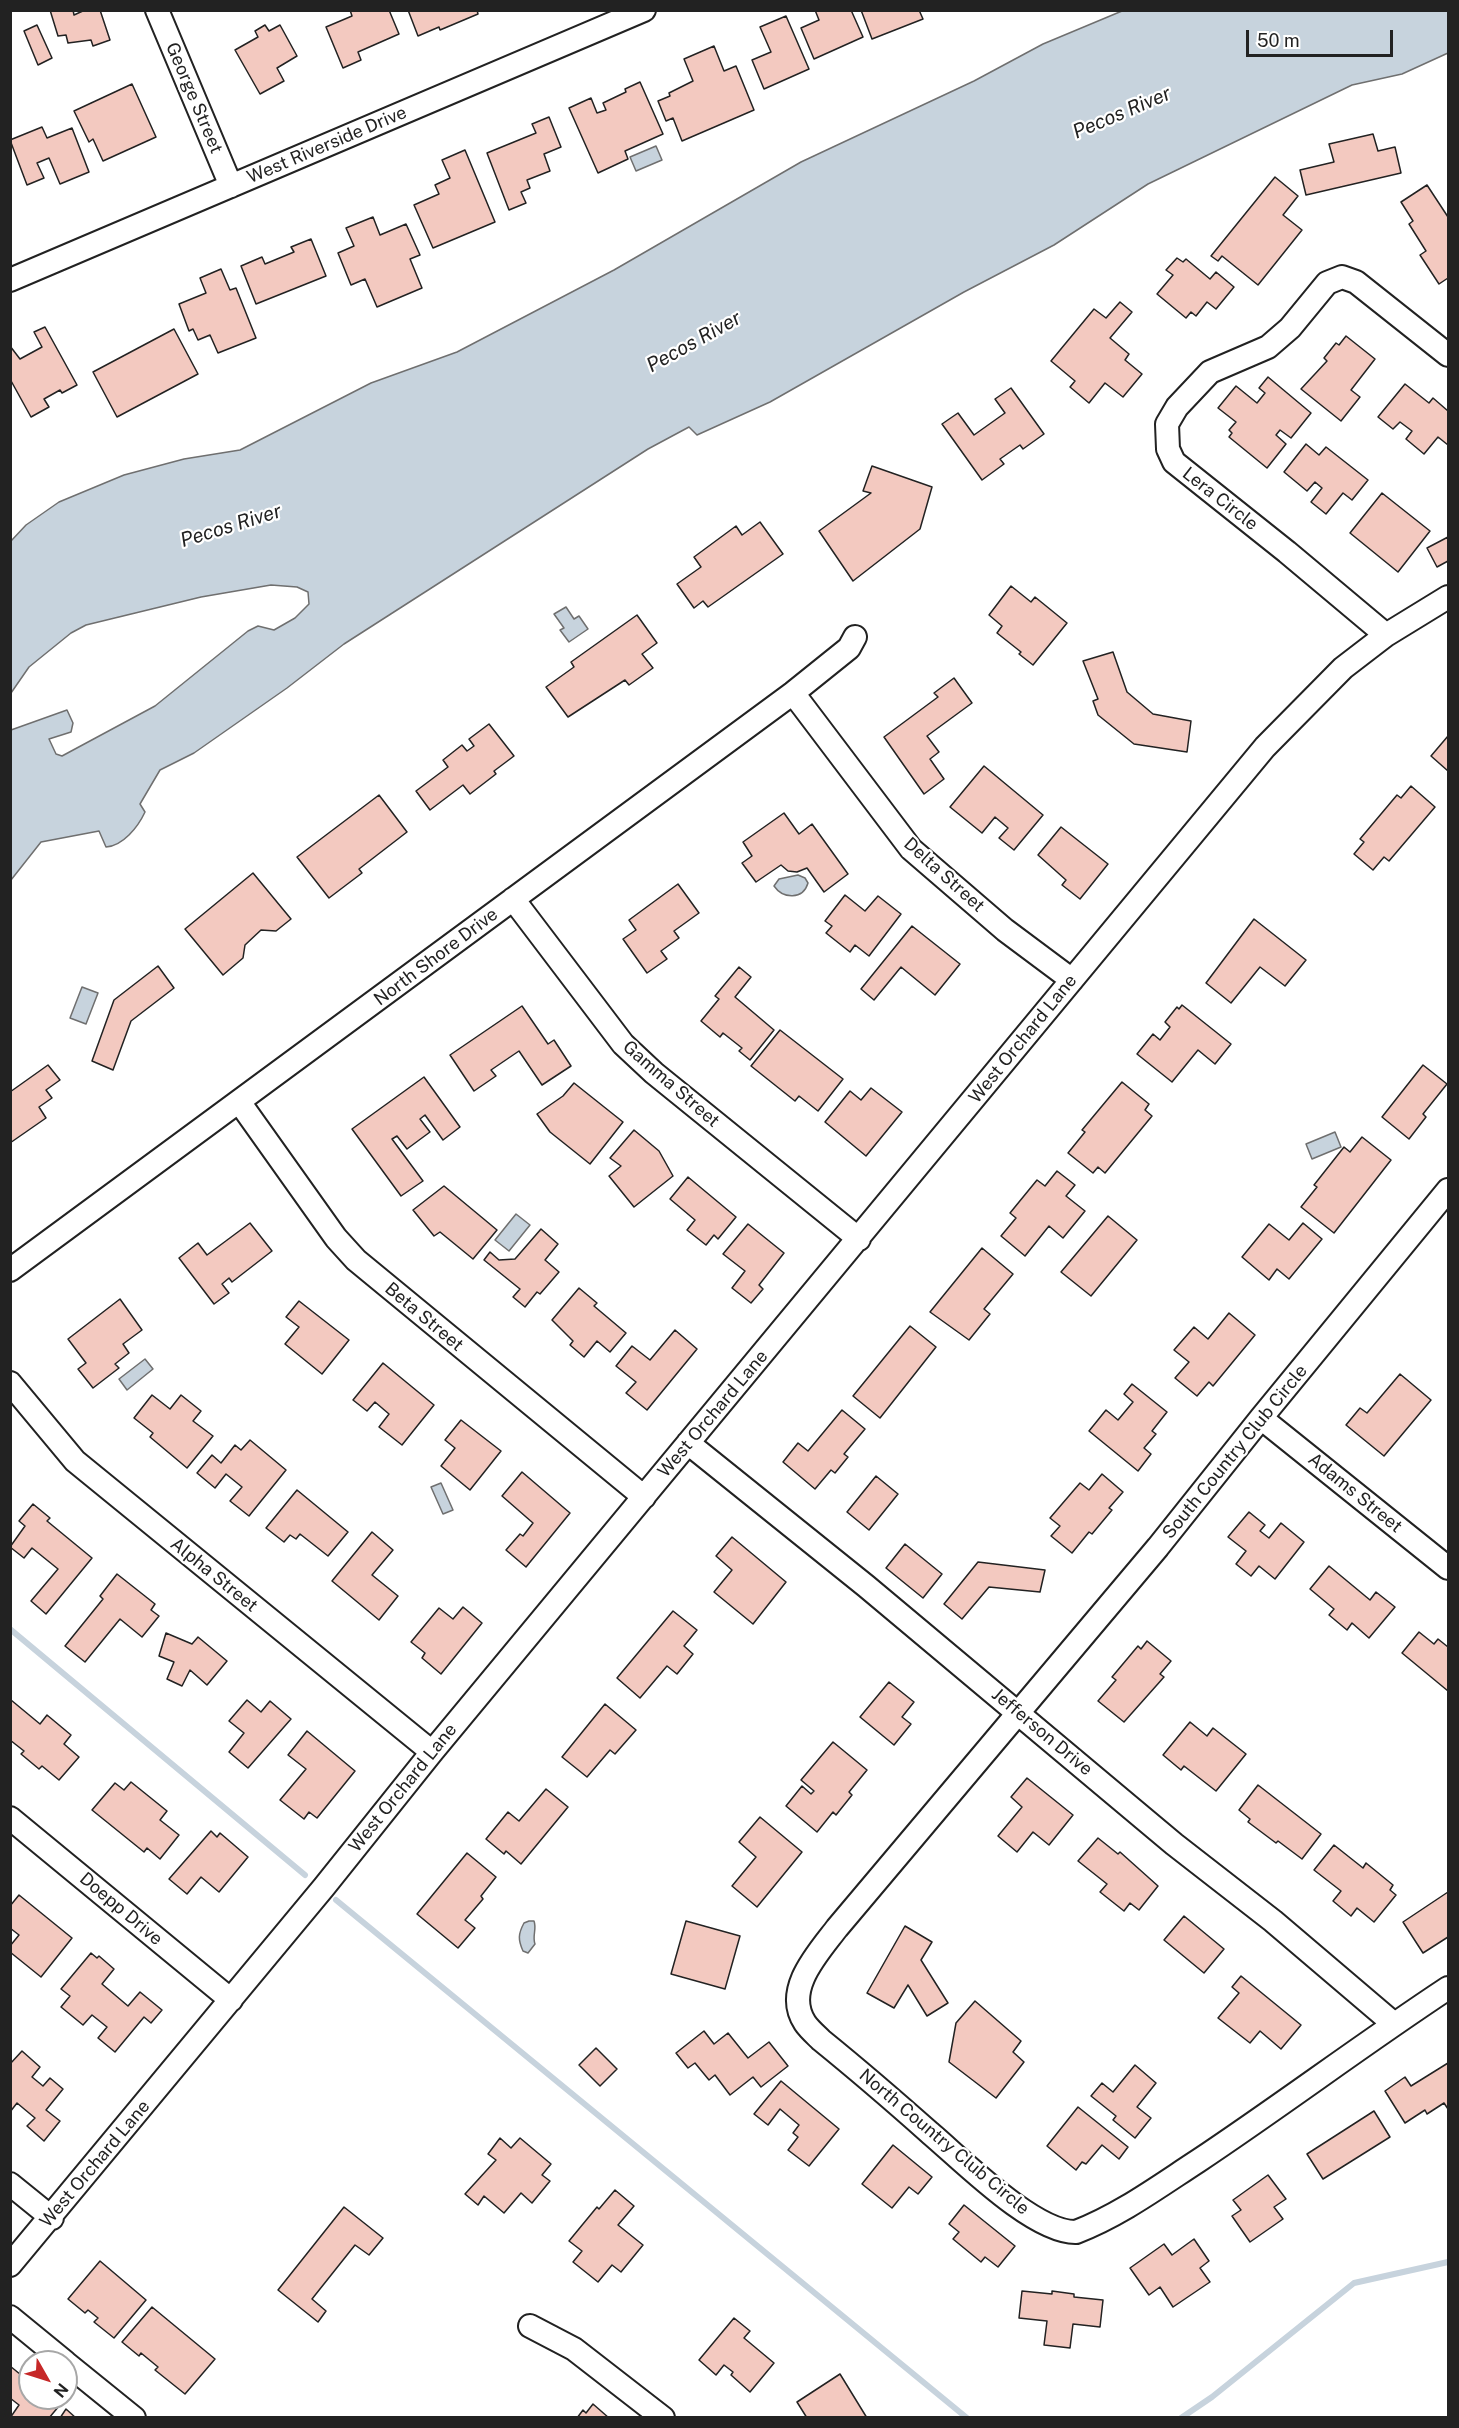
<!DOCTYPE html>
<style>
body{margin:0}
#map{position:relative;width:1459px;height:2428px;overflow:hidden;background:#fff;font-family:"Public Sans",sans-serif}
canvas{display:block}
.frame{position:absolute;inset:0;border:12px solid #222;pointer-events:none}
.north{position:absolute;left:18px;top:2350px;width:60px;height:60px;box-sizing:border-box;background:#fff;border:2px solid #a7a7a7;border-radius:50%;rotate:129deg;font-size:16px;font-weight:700;line-height:24px;text-align:center;color:#222}
.north::after{content:'';display:block;margin:auto;width:21px;height:27px;background:#c62828;clip-path:polygon(50% 0,100% 100%,50% 72%,0 100%)}
.scale{position:absolute;left:1246px;top:30px;width:147px;height:27px;box-sizing:border-box;border:3px solid #222;border-top:0;padding-left:8px;font-size:18px;line-height:21px;white-space:nowrap;color:#222;-webkit-text-stroke:4px #fff;paint-order:stroke}
</style>
<div id="map">
<canvas width="1459" height="2428"></canvas>
<div class="frame"></div>
<div class="north">N</div>
<div class="scale">50 m</div>
</div>
<script>
const c = document.querySelector('canvas').getContext('2d');
c.lineJoin = 'round';
function fill(path, color) { c.fillStyle = color; c.fill(path, 'evenodd'); }
function stroke(path, color, width, dash) { c.strokeStyle = color; c.lineWidth = width; c.lineCap = dash ? 'butt' : 'round'; c.setLineDash(dash || []); c.stroke(path); }
function write(font, color, halo, rows, align = 'center') {
  c.font = font + ' "Public Sans",sans-serif'; c.lineWidth = 4.5; c.setLineDash([]); c.textBaseline = 'middle'; c.strokeStyle = halo; c.fillStyle = color; for (const [text, x, y, turn = 0] of rows) {
    c.save(); c.translate(x, y); c.rotate((+turn || 0) * Math.PI / 180); c.textAlign = isNaN(turn) ? turn : align; if (halo) c.strokeText(text, 0, 0); c.fillText(text, 0, 0); c.restore();
  }
}
const water = new Path2D(`
 M1122,11h326v42l-46,21 -50,11 -204,99 -94,61 -90,47 -194,110 -73,33 -8,-8 -41,22 -304,195 -57,44 -93,65 -34,17 -20,34 5,8c-7,15 -22,34 -39,35l-7,-16 -58,11 -30,38v-150l56,-20 6,13 -2,9 -22,7 7,15 6,2 93,-50 93,-75 10,-5 16,4 21,-12 14,-14 -1,-12 -11,-5 -26,-2 -70,12 -115,28 -15,8 -42,34 -18,26v-152l15,-16 33,-23 65,-27 60,-16 56,-9 131,-67 86,-31 157,-82 187,-108 173,-81 69,-37z
 M656,146l6,14 -26,11 -6,-14z
 M566,607l8,12 5,-3 9,13 -19,13 -9,-12 4,-2 -10,-14z
 M798,875l7,3 3,5c-5,17 -25,16 -34,3l5,-7z
 M82,987l16,6 -12,31 -16,-6z
 M1335,1132l6,15 -29,12 -6,-15z
 M516,1214l14,11 -21,26 -14,-11z
 M145,1359l8,10 -26,21 -8,-11z
 M441,1483l12,27 -10,4 -12,-27z
 M529,1921h5c3,8 -2,15 1,23l-7,9 -5,-2c-5,-11 -5,-17 1,-28z`);
const stream = new Path2D(`
 M10,1629l295,246
 M336,1900l631,518
 M1181,2418l31,-21 142,-114 94,-21`);
const building = new Path2D(`
 M50,10h23l1,5 11,-5h15l10,30 -17,6 -2,-6 -23,3 -2,-8 -8,1z
 M350,10h39l10,24 -41,18 3,8 -18,8 -17,-41 26,-11z
 M408,10h69l1,4 -38,16 -1,-3 -21,9z
 M815,10h36l12,27 -49,22 -13,-31 18,-8z
 M861,10h58l4,9 -51,20z
 M786,16l23,53 -45,20 -12,-29 19,-8 -11,-25z
 M37,25l15,33 -14,7 -14,-34z
 M265,25l4,6 11,-6 17,31 -20,12 7,13 -24,13 -25,-44 23,-13 -3,-6z
 M714,46l10,25 12,-5 18,44 -72,31 -9,-23 -7,3 -8,-20 12,-5 -1,-3 24,-12 -9,-22z
 M640,82l23,52 -38,17 3,8 -30,14 -29,-65 22,-10 6,15 9,-3 -3,-7 23,-11 -1,-3z
 M132,84l24,53 -53,24 -10,-22 -4,3 -15,-31z
 M549,117l12,30 -17,7 6,17 -23,9 3,8 -9,4 5,11 -17,7 -22,-57 49,-20 -4,-9z
 M42,127l5,11 25,-10 17,44 -29,12 -11,-26 -12,5 7,15 -17,7 -17,-45z
 M1373,134l5,17 17,-4 6,26 -95,22 -6,-25 34,-8 -5,-18z
 M465,150l30,72 -62,26 -19,-43 25,-11 -4,-9 15,-7 -8,-18z
 M1275,177l23,19 -15,19 19,15 -44,55 -36,-29 -4,5 -7,-5z
 M1427,185l21,32v61l-9,6 -19,-29 6,-4 -17,-27 4,-3 -12,-19z
 M373,217l7,18 26,-11 14,31 -10,4 12,29 -45,19 -12,-28 -14,6 -13,-32 16,-7 -8,-18z
 M311,239l15,37 -70,28 -15,-38 21,-9 3,7 29,-12 -3,-5z
 M1177,258l6,4 3,-3 24,20 6,-7 18,15 -18,22 -9,-7 -11,14 -5,-4 -5,6 -29,-24 16,-19 -7,-5z
 M221,269l9,21 6,-2 20,50 -38,15 -8,-18 -12,5 -5,-11 -4,2 -10,-27 27,-11 -6,-15z
 M1120,302l12,10 -22,26 19,16 -4,6 17,14 -19,23 -18,-14 -16,20 -19,-16 5,-6 -24,-20 43,-52 12,9z
 M45,327l32,58 -15,8 -2,-3 -16,9 5,8 -18,10 -21,-38v-33l10,13 22,-12 -8,-15z
 M174,329l24,45 -81,43 -24,-45z
 M1346,336l29,23 -24,31 9,7 -19,24 -40,-32 26,-28 -3,-3 12,-15 3,2z
 M1268,377l43,36 -20,25 -11,-8 -4,5 10,9 -19,24 -38,-31 3,-4 -3,-3 7,-8 -18,-14 18,-22 21,17 8,-10 -6,-5z
 M1405,384l24,19 4,-5 15,13v34l-10,-8 -14,17 -18,-15 6,-8 -12,-9 -7,7 -15,-12z
 M1011,388l33,46 -21,15 -3,-4 -20,14 4,5 -22,16 -40,-56 16,-11 16,22 31,-22 -10,-14z
 M1306,444l13,11 7,-8 42,33 -16,20 -9,-7 -17,21 -15,-12 11,-14 -7,-6 -8,9 -23,-19z
 M872,466l60,21 -12,42 -67,52 -34,-50 52,-38 -8,-2z
 M1382,493l48,38 -32,41 -48,-39z
 M760,522l23,32 -75,53 -5,-6 -9,7 -17,-24 24,-17 -7,-10 42,-31 6,9z
 M1448,537v24l-11,6 -10,-19z
 M1011,586l20,16 4,-5 32,26 -34,42 -14,-11 2,-2 -24,-19 5,-7 -13,-11z
 M637,615l20,28 -15,11 11,14 -24,17 -4,-5 -57,37 -22,-30 28,-20 -3,-5z
 M1113,652l14,40 26,22 38,7 -4,31 -53,-8 -36,-29 -5,-14 5,-2 -15,-38z
 M954,678l18,25 -45,33 12,16 -9,7 14,20 -20,15 -40,-57 54,-40 -4,-4z
 M489,724l25,32 -20,15 2,3 -26,20 -7,-9 -33,25 -14,-19 32,-24 -5,-7 19,-15 5,6 7,-5 -5,-7z
 M1448,736v35l-17,-15z
 M984,766l59,49 -29,35 -15,-12 9,-10 -13,-11 -13,16 -32,-26z
 M1411,786l24,21 -46,54 -5,-4 -11,13 -19,-16 10,-12 -4,-3 37,-44 4,3z
 M379,795l28,37 -48,37 3,4 -33,25 -32,-41z
 M784,813l15,21 13,-10 36,50 -24,18 -17,-24 -10,4 -9,-1 -7,-6 -25,17 -14,-19 10,-7 -9,-14z
 M1061,827l47,37 -28,35 -18,-14 4,-5 -28,-25z
 M253,873l38,46 -15,12 -15,-1 -16,15 -2,13 -20,17 -38,-46z
 M678,884l21,29 -25,18 5,7 -18,13 6,8 -20,14 -24,-34 13,-9 -7,-10z
 M845,895l20,16 13,-15 23,18 -32,42 -14,-11 -5,7 -24,-19 6,-7 -7,-5z
 M1254,919l52,41 -21,26 -25,-19 -29,36 -25,-20z
 M912,926l48,38 -25,31 -34,-28 -27,33 -13,-11z
 M158,966l16,22 -43,33 -18,49 -21,-9 22,-61z
 M739,967l12,10 -16,20 39,33 -24,30 -11,-9 3,-3 -19,-15 -3,4 -19,-16 18,-22 -4,-3z
 M1182,1005l49,39 -16,20 -17,-14 -26,32 -35,-28 16,-20 7,6 10,-13 -5,-5 12,-15 2,2z
 M522,1006l26,38 6,-4 17,26 -29,19 -23,-34 -28,19 5,6 -22,15 -24,-36z
 M780,1030l63,49 -25,32 -19,-15 -4,5 -44,-35z
 M48,1065l12,15 -14,10 6,8 -13,9 7,11 -36,25v-51z
 M1423,1065l24,19 -24,30 3,3 -17,22 -27,-22z
 M424,1077l36,50 -17,13 -18,-25 -5,4 10,13 -23,17 -10,-13 -5,3 31,42 -22,15 -49,-67z
 M1122,1082l27,22 -4,6 7,6 -47,57 -7,-6 -5,6 -25,-20 17,-21 -3,-2z
 M574,1083l49,39 -33,42 -40,-32 -13,-18 26,-18z
 M871,1088l31,24 -36,44 -41,-34 25,-31 11,9z
 M634,1130l25,21 14,25 -39,31 -25,-31 12,-10 -11,-8z
 M1362,1137l29,23 -57,73 -33,-26 16,-20 -3,-2 30,-38 6,5z
 M1057,1171l18,14 -9,11 19,15 -22,27 -14,-12 -24,30 -24,-20 15,-18 -6,-5 27,-33 8,6z
 M688,1177l48,40 -18,22 -4,-4 -8,10 -19,-15 8,-10 -25,-21z
 M444,1186l53,44 -24,29 -33,-27 -6,4 -21,-26z
 M1108,1216l29,24 -46,56 -30,-24z
 M250,1223l22,28 -40,31 -3,-4 -7,6 7,9 -15,11 -35,-46 19,-15 9,12z
 M1303,1223l19,16 -33,40 -12,-10 -8,11 -27,-23 27,-33 20,16z
 M748,1224l36,29 -25,32 4,4 -12,14 -19,-15 13,-17 -22,-17z
 M541,1229l17,15 -13,16 14,12 -19,22 -3,-2 -12,15 -12,-10 7,-8 -36,-29 6,-8 9,8 16,-1z
 M982,1248l31,26 -29,35 6,5 -21,26 -39,-28z
 M579,1288l18,15 -3,3 32,27 -16,19 -13,-11 -13,16 -14,-12 3,-4 -21,-21z
 M120,1299l22,31 -19,14 6,9 -14,11 4,4 -26,20 -15,-19 8,-6 -18,-24z
 M299,1301l50,39 -27,34 -37,-30 14,-17 -13,-10z
 M1229,1313l26,22 -42,51 -4,-4 -12,14 -22,-18 14,-16 -15,-12 20,-23 14,12z
 M910,1326l26,21 -56,71 -27,-22z
 M675,1330l22,19 -50,61 -21,-17 10,-11 -20,-16 16,-20 18,14z
 M383,1363l51,42 -32,40 -23,-18 10,-13 -14,-12 -8,9 -14,-11z
 M1400,1374l31,26 -47,56 -38,-31 14,-17 7,5z
 M1132,1384l35,28 -15,19 4,3 -12,14 7,6 -13,17 -49,-40 17,-21 12,10 15,-18 -9,-8z
 M152,1395l18,14 11,-14 20,16 -8,10 20,15 -26,32 -37,-31 3,-4 -19,-15z
 M842,1410l23,19 -21,25 4,3 -13,16 -4,-3 -16,19 -32,-27 15,-19 10,8z
 M461,1420l40,31 -31,39 -29,-24 14,-18 -10,-8z
 M250,1440l36,30 -37,46 -19,-15 12,-14 -16,-13 -11,14 -18,-15 15,-18 9,8 14,-18 6,5z
 M522,1472l48,41 -44,54 -20,-17 14,-16 3,2 10,-13 -31,-27z
 M1102,1474l21,18 -14,16 3,2 -20,24 -3,-2 -17,21 -21,-17 9,-10 -10,-8 30,-35 9,7z
 M876,1476l22,18 -29,36 -22,-18z
 M297,1490l51,42 -20,24 -28,-22 -4,5 -6,-4 -6,7 -18,-14z
 M33,1504l17,14 -3,3 45,37 -46,56 -15,-13 27,-32 -26,-21 -8,10 -14,-11 15,-21 -6,-5z
 M1249,1512l16,13 -5,6 9,7 12,-15 23,19 -29,37 -16,-13 -8,10 -15,-12 10,-13 -18,-14z
 M372,1532l21,18 -21,25 26,21 -19,24 -47,-39z
 M732,1537l54,45 -33,42 -39,-32 18,-22 -16,-14z
 M905,1544l37,30 -19,24 -37,-30z
 M978,1562l67,8 -5,22 -51,-5 -27,32 -18,-15z
 M1329,1566l41,34 6,-8 19,15 -26,31 -17,-15 -5,7 -18,-15 5,-6 -24,-20z
 M117,1574l38,30 -4,6 8,6 -17,21 -22,-18 -35,43 -20,-16 38,-47 -3,-3z
 M463,1607l19,16 -41,51 -19,-16 3,-5 -14,-11 28,-34 14,11z
 M673,1611l24,19 -13,16 9,8 -16,20 -10,-8 -27,32 -23,-20z
 M1419,1632l15,12 4,-5 10,8v44l-46,-38z
 M166,1633l26,11 6,-7 29,24 -20,24 -17,-15 -8,16 -15,-7 7,-17 -15,-6z
 M1147,1641l24,20 -11,13 4,3 -40,45 -26,-21 18,-21 -4,-3 26,-31 3,3z
 M889,1682l25,20 -12,15 9,7 -17,21 -34,-28z
 M11,1700l29,24 7,-9 24,20 -7,9 15,13 -20,23 -17,-14 -3,3 -18,-15 3,-3 -14,-11z
 M247,1700l14,12 9,-11 21,18 -43,49 -19,-16 15,-19 -15,-12z
 M605,1704l31,26 -21,24 -5,-4 -23,27 -25,-20z
 M1190,1722l17,14 6,-8 33,26 -30,37 -32,-25 -3,4 -18,-15z
 M307,1731l48,40 -38,47 -8,-6 -5,7 -24,-19 26,-31 -18,-14z
 M833,1742l34,28 -18,22 3,3 -16,20 -3,-3 -16,20 -31,-26 16,-20 9,8 3,-3 -13,-11z
 M1027,1778l46,37 -24,30 -16,-13 -16,20 -19,-16 24,-29 -11,-10z
 M131,1782l36,29 -7,9 19,15 -19,24 -13,-11 -3,4 -52,-42 23,-27 9,7z
 M1258,1785l63,49 -19,25 -24,-18 -2,2 -28,-21 2,-3 -11,-9z
 M546,1789l22,18 -47,57 -15,-13 -2,3 -18,-15 22,-27 11,9z
 M760,1817l42,35 -45,55 -25,-21 24,-29 -17,-15z
 M211,1831l6,6 3,-4 28,24 -29,35 -18,-15 -14,17 -18,-15z
 M1098,1838l20,16 2,-2 38,34 -19,24 -9,-7 -6,8 -24,-19 7,-8 -29,-23z
 M1334,1845l29,23 3,-5 27,22 -3,5 6,5 -22,27 -17,-14 -6,8 -18,-15 8,-10 -27,-21z
 M467,1853l29,24 -15,19 2,3 -18,21 10,8 -17,20 -41,-34z
 M1448,1892v45l-25,16 -20,-31z
 M19,1895l53,43 -31,39 -31,-25v-6l9,-11 -9,-7v-22z
 M1184,1916l40,33 -20,24 -40,-33z
 M686,1921l54,15 -15,53 -54,-15z
 M905,1926l27,16 -11,18 27,43 -21,13 -19,-31 -14,23 -27,-15z
 M91,1953l6,5 2,-2 15,13 -12,15 26,22 12,-14 22,18 -11,13 -7,-6 -29,35 -17,-14 9,-11 -15,-12 -9,10 -22,-18 9,-11 -9,-7z
 M1241,1976l60,49 -20,24 -21,-18 -10,12 -32,-25 21,-25 -7,-6z
 M975,2001l46,40 -8,11 11,10 -28,36 -47,-36 7,-39z
 M704,2031l10,13 14,-11 20,25 21,-16 19,24 -27,21 -8,-10 -23,18 -15,-20 -6,5 -14,-17 -7,5 -12,-15z
 M596,2048l21,21 -17,17 -21,-21z
 M22,2051l18,16 -8,10 11,9 7,-8 13,11 -17,21 14,11 -16,20 -17,-15 8,-8 -18,-15 -7,9v-48z
 M1448,2063v46l-4,-6 -17,11 -2,-4 -20,13 -20,-32 20,-14 6,9z
 M1135,2065l21,18 -19,24 14,11 -16,20 -22,-18 3,-4 -25,-20 11,-13 11,9z
 M781,2081l58,48 -30,37 -21,-16 10,-13 -5,-4 6,-8 -19,-16 -12,16 -14,-11z
 M1078,2107l50,40 -9,12 -17,-14 -16,19 -4,-2 -6,8 -29,-24z
 M1374,2111l16,26 -67,42 -16,-25z
 M500,2138l11,10 9,-10 31,26 -9,11 8,6 -18,22 -11,-10 -17,20 -20,-17 -6,9 -13,-11 31,-34 -8,-6z
 M893,2145l39,32 -14,17 -9,-7 -17,21 -30,-24z
 M1268,2175l18,24 -12,8 9,12 -33,23 -18,-26 9,-6 -8,-10z
 M615,2190l19,16 -16,19 25,20 -22,27 -9,-7 -14,17 -25,-20 9,-11 -13,-10 28,-34 2,2z
 M964,2205l51,41 -17,21 -13,-10 -4,5 -28,-23 6,-7 -10,-8z
 M344,2207l39,31 -14,17 -14,-10 -43,54 14,12 -8,11 -40,-32z
 M1194,2239l15,22 -9,7 10,14 -37,25 -13,-20 -11,8 -19,-27 34,-24 8,11z
 M100,2261l46,39 -32,38 -20,-16 4,-4 -10,-8 -3,3 -17,-14z
 M1022,2291l30,3v-3l22,3v3l29,3 -3,27 -27,-3 -3,24 -26,-3 3,-24 -28,-3z
 M152,2307l63,52 -30,35 -30,-24 3,-3 -17,-14 -2,3 -17,-14z
 M734,2318l16,13 -6,7 30,25 -24,29 -19,-17 2,-3 -9,-7 -8,10 -17,-15z
 M10,2366l16,13 -6,7 9,8 1,-2v6h19l10,8 -10,12h-39l9,-13 -9,-7z
 M840,2374l27,44h-60l-10,-16z
 M593,2404l16,14h-32l6,-8 3,3z
 M66,2409l10,9h-16z`);
const minor = new Path2D(`
 M157,10l74,176
 M10,280l634,-270
 M1386,635l-99,-83 -113,-90 -6,-13 -1,-25 10,-17 33,-35 58,-25 22,-19 37,-45 15,-6 14,5 92,73
 M793,693l118,156 94,81 67,50
 M513,899l110,145 31,29 205,166
 M240,1103l96,135 20,22 288,237
 M1448,1190l-187,228 -103,129 -321,381c-19,25 -54,62 -32,95 4,6 11,12 16,17 37,30 73,61 109,93 32,27 104,100 146,99 44,-17 82,-45 122,-71 84,-56 165,-117 250,-173
 M10,1270l783,-577 56,-45 6,-11
 M10,1383l65,78 357,291
 M1261,1418l187,150
 M688,1443l178,143 308,258 99,77 121,103
 M10,1818l221,182
 M10,2184l42,34
 M10,2265l314,-378 108,-135 833,-1005 78,-79 43,-33 62,-38
 M10,2317l55,45
 M530,2326l44,23 89,69
 M66,2363l68,55`);
const streetNames = [
 ["George Street",194,98,67],
 ["West Riverside Drive",327,145,-23],
 ["Lera Circle",1220,499,38],
 ["Delta Street",944,875,42],
 ["North Shore Drive",436,957,-37],
 ["West Orchard Lane",1023,1039,-51],
 ["Gamma Street",671,1084,41],
 ["Beta Street",424,1317,40],
 ["West Orchard Lane",713,1414,-50],
 ["South Country Club Circle",1235,1452,-51],
 ["Adams Street",1355,1493,39],
 ["Alpha Street",214,1575,39],
 ["Jefferson Drive",1042,1732,40],
 ["West Orchard Lane",403,1788,-51],
 ["Doepp Drive",121,1909,40],
 ["North Country Club Circle",944,2142,40],
 ["West Orchard Lane",95,2164,-50]
];
const waterNames = [
 ["Pecos River",1122,113,-23],
 ["Pecos River",694,342,-29],
 ["Pecos River",231,526,-17]
];
fill(water, '#c7d3dd');
stroke(water, '#6f6f6f', 1.5);
stroke(stream, '#c7d3dd', 6);
fill(building, '#f3c9c0');
stroke(building, '#222', 1.5);
stroke(minor, '#222', 26);
stroke(minor, '#fff', 22);
write('18px', '#222', '#fff', streetNames);
write('italic 20px', '#222', '#fff', waterNames);
</script>
